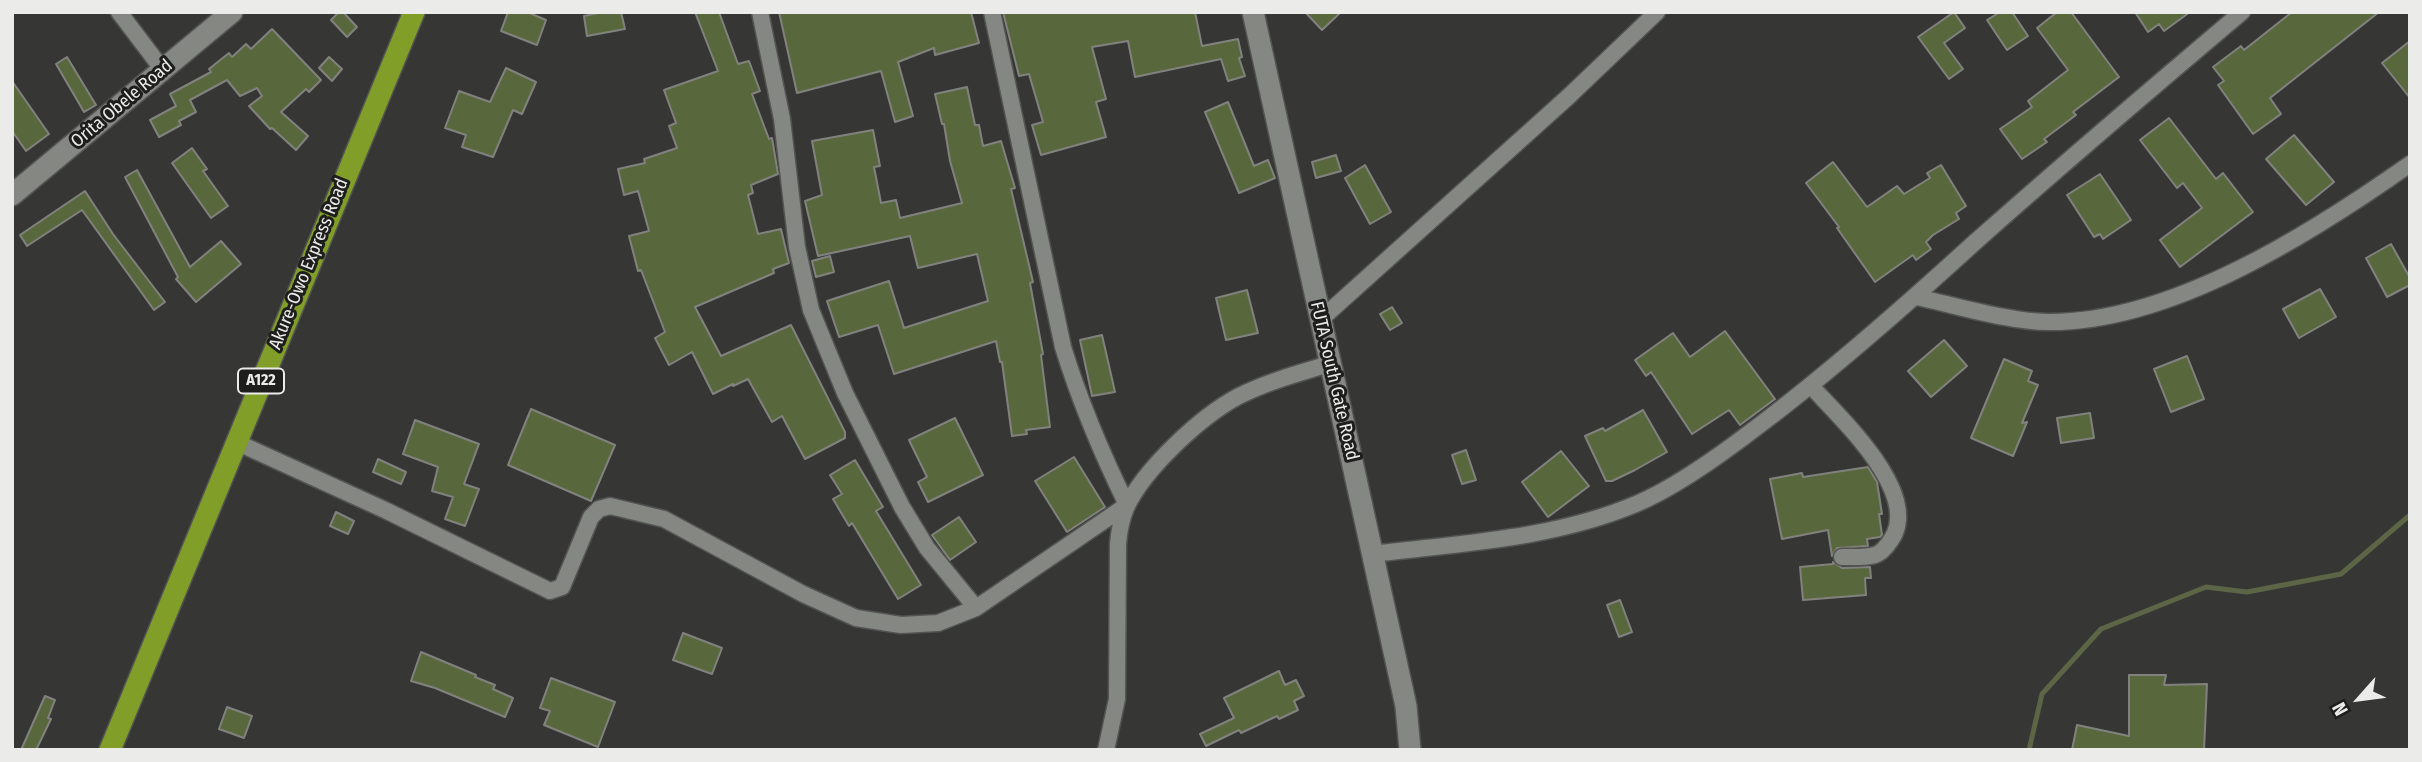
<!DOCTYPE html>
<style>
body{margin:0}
#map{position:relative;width:2422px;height:762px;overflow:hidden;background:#363734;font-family:"Fira Sans Condensed",sans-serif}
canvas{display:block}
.frame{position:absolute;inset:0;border:14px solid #ebecea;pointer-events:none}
.north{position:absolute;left:2324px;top:664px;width:70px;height:70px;-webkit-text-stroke:5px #1e1e1d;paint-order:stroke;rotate:242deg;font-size:19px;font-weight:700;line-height:28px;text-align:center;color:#ebecea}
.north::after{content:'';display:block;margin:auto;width:24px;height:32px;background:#ebecea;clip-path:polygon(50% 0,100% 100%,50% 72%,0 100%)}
</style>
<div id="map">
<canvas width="2422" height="762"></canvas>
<div class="frame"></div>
<div class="north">N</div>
</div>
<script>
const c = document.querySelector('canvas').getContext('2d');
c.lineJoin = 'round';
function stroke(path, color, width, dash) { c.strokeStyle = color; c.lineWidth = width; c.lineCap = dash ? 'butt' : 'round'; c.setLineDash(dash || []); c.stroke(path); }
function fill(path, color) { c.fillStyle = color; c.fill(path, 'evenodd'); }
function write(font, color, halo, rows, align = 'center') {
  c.font = font + ' "Fira Sans Condensed",sans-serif'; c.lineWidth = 6; c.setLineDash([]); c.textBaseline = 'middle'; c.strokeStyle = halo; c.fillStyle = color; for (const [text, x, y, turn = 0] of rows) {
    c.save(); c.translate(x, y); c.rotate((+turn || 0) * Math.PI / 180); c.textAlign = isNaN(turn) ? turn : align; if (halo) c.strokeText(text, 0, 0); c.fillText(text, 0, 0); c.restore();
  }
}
const stream = new Path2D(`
 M2029,750l13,-56 59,-65 105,-42 41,5 94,-18 69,-59`);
const building = new Path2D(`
 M339,12h4l14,15 -10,10 -16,-17z
 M508,12h19l19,8 -9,25 -36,-14z
 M603,12h18l4,17 -38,7 -3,-20z
 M695,12h24l19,52 11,-3 11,30 -8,3 17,45 3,-1 6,36 -27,11 2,8 -5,2 10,39 23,-5 8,34 -16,6 1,4 -79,34 26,49 70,-31 54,107v6l-40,21 -23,-43 -10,6 -24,-43 -15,7v-2l-20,10 -21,-42 -23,13 -14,-27 10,-6 -24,-62 -3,1 -9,-35 20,-5 -11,-40 -14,4 -6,-26 27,-6 -1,-4 33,-11 -8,-22 7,-3 -12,-33 54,-19z
 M779,12h192l8,31 -44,12 -1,-7 -36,14 15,54 -18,6 -14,-51 -84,22z
 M1003,12h192l7,34 36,-7 4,18 -3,1 6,18 -17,5 -7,-22 -86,18 -7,-36 -36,6 14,52 -10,3 10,35 -65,18 -9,-30 11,-3 -14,-48 -10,2z
 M1305,12h36l-19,18z
 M1954,12l11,16 -21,15 19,26 -14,10 -31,-42z
 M2000,12h12l16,24 -21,14 -20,-30z
 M2057,12h14l48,65 -46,35 3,3 -32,24 3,3 -25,17 -22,-30 32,-22 -4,-6 40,-31 -31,-42z
 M2135,12h55l-26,19 -5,-7 -11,8z
 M2292,12h87l-109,86 11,16 -28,20 -35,-49 6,-4 -11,-14 28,-21 3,4z
 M272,29l49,51 -12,12 -3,-3 -25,23 27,24 -12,14 -24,-22 -2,1 -21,-23 13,-10 -5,-8 -17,8 -13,-16 -37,20 6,12 -17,9 2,4 -22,12 -9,-17 26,-14 -6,-12 41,-22 -2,-3 20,-16 3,4 14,-13 5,5z
 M2410,41v57l-28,-35z
 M67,57l29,48 -12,7 -28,-48z
 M329,57l13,12 -10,12 -13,-13z
 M506,68l30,14 -14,32 -9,-4 -20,47 -31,-10 4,-12 -21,-7 14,-37 31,11z
 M12,81l37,53 -23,17 -14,-20z
 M967,87l8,38h4l4,21 18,-5 14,47 -4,1 22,93 -3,1 13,71 -2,1 9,72 -24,3 1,4 -15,2 -10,-74h-2l-4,-21 -102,33 -16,-49 -39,12 -12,-36 62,-20 15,47 84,-27 -11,-47 -59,14 -8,-32 -92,20 -13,-55 17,-6 -10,-54 61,-11 7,36 -6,1 7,36 15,-3 4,18 62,-15 -12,-42 -6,-37h-2l-7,-30z
 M1228,102l26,64 14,-6 7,18 -36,15 -34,-81z
 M2169,118l47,61 7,-6 30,39 -73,55 -20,-27 42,-32 -19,-25 -6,5 -37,-48z
 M2294,135l40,47 -28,23 -40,-46z
 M192,148l15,21 -4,2 25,35 -17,12 -39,-55z
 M1336,155l5,16 -25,7 -4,-16z
 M1833,162l34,45 30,-21 7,8 26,-16 -3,-5 14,-8 25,41 -10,7 3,6 -26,16 -7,7 5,7 -15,11 -3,-5 -38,27 -38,-54 2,-1 -33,-44z
 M1365,165l26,47 -21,12 -25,-46z
 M137,170l53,97 31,-26 20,23 -45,38 -20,-23 2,-2 -53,-100z
 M2100,174l31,46 -28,19 -3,-5 -6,3 -27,-42z
 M85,191l28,43 52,68 -11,8 -72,-100 -55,36 -7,-11z
 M2391,244l19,34v7l-23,12 -21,-39z
 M830,256l4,16 -18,5 -4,-16z
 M2320,289l16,28 -37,21 -16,-29z
 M1247,290l11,43 -32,7 -10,-42z
 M1392,307l10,16 -12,7 -10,-16z
 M1725,331l50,68 -35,26 -11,-15 -37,24 -41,-62 -5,4 -11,-16 38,-27 17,24z
 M1102,335l13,57 -23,4 -12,-56z
 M1944,340l23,26 -36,31 -23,-26z
 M2187,356l17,43 -33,13 -17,-43z
 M2004,359l28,12 -4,10 10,4 -16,38 5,-1 -14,34 -42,-18z
 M531,409l84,36 -24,56 -83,-36z
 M1643,410l24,42 -32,18 -23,11h-6l-21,-45 18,-8 2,3z
 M2090,413l4,25 -33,5 -4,-25z
 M955,418l28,57 -55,27 -10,-20 9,-5 -18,-37z
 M415,420l64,24 -15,40 15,5 -14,37 -20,-7 8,-22 -21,-6 6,-24 -35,-13z
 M1466,450l10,30 -14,4 -10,-29z
 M1561,451l28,35 -41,31 -26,-35z
 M1074,457l31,50 -38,25 -32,-51z
 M378,459l28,13 -5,12 -28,-12z
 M855,460l28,47 -7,4 45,74 -23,14 -46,-76 -3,3 -16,-27 9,-5 -12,-19z
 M1868,467l9,15 5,32h-3l3,21 -2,2 -13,2 1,7 -31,2 -5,8 -4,-26 -46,9 -12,-60 32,-6 1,4z
 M336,512l18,9 -6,13 -18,-8z
 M959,517l17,25 -26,18 -18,-25z
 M1833,562l9,6 28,-1 1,11h-6l1,17 -63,5 -3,-33 33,-3z
 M1620,600l12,32 -13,5 -12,-32z
 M683,633l39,15 -10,26 -39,-14z
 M421,652l55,23 -1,2 20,8 -2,4 20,9 -8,19 -70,-29 -24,-7z
 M1279,671l6,14 11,-5 8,16 -10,5 4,9 -19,9 -2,-3 -36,17 -2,-3 -33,16 -6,-12 34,-16 -10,-20z
 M2129,675h37l-2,10 43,-1 -3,66h-132l5,-25 52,11z
 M551,678l64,24 -17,45 -54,-22 6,-14 -10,-3z
 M45,696l10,4 -7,18 3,1 -15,31h-15z
 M227,707l25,9 -8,22 -25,-9z`);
const minor = new Path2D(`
 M119,12l44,58
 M760,12l22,107 15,128 14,63 34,83 57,114 25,41 49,60
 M992,12l71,335c17,55 39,107 64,158
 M1916,297c39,8 94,25 132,25 123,1 264,-89 362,-158
 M1320,320l248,-223 89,-85
 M1811,386c29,32 112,108 80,154 -4,6 -9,13 -16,15 -10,3 -23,2 -33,2
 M236,442l149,68 165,81 12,-4 29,-70 8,-8 11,-3 54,13 139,75 53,24 45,7 37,-2 38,-15 151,-103
 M1373,554c88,-11 180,-15 263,-50 41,-17 90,-53 125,-80 74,-56 144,-118 213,-181 88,-78 178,-155 268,-231
 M1106,750l11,-51 1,-155c1,-12 3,-24 8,-36 18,-39 75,-92 113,-112 28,-14 60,-23 90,-32`);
const secondary = new Path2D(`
 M1253,12l153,694 4,44
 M12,195l220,-183`);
const trunk = new Path2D(`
 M110,750l304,-738`);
const shields = [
 [261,381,46]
];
const shieldNames = [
 ["A122",261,381]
];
const streetNames = [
 ["Orita Obele Road",122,104,-40],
 ["Akure-Owo Express Road",309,264,-68],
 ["FUTA South Gate Road",1334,381,77]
];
stroke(stream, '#5c6546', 5);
fill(building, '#59683c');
stroke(building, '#81827f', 2);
stroke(minor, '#535452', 19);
stroke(secondary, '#535452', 24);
stroke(trunk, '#535452', 24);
stroke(minor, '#858783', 16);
stroke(secondary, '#858783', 21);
stroke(trunk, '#809e28', 21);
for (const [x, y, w] of shields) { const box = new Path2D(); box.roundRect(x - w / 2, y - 12.5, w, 25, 5); c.fillStyle = '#1e1e1d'; c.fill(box); stroke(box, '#ebecea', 2); }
write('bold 16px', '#ebecea', null, shieldNames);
write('18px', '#ebecea', '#1e1e1d', streetNames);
</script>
